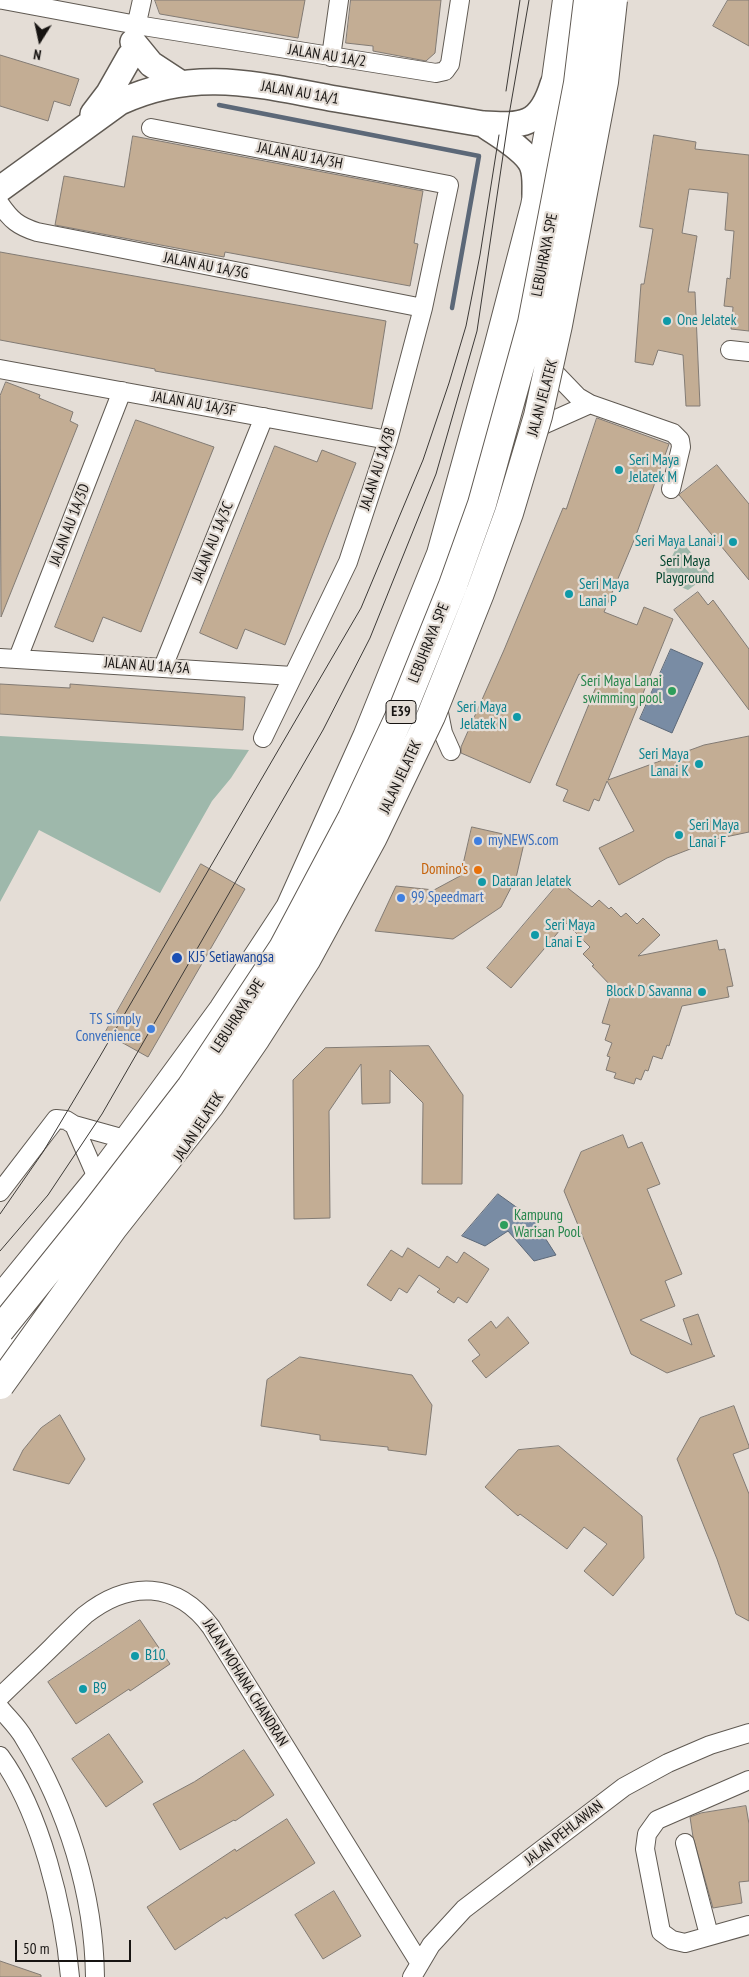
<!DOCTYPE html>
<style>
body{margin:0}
#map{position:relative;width:749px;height:1977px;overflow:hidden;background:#e4ddd6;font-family:"PT Sans Narrow",sans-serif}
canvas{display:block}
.north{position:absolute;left:15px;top:15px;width:50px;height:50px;-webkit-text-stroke:4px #e4ddd6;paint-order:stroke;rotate:190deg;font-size:14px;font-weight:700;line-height:20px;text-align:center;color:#171412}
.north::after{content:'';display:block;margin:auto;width:18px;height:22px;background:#171412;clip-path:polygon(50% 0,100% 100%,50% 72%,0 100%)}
.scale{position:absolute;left:15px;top:1940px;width:116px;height:22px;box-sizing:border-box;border:2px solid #171412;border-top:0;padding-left:6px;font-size:15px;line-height:18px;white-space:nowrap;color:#171412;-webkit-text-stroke:4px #e4ddd6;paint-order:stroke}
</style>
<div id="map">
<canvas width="749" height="1977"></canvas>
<div class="north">N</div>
<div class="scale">50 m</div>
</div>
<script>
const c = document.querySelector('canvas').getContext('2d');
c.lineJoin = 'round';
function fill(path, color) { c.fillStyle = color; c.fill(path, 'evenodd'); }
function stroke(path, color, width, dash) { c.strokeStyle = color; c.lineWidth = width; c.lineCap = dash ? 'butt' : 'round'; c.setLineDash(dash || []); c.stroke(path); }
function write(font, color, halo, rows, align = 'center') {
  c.font = font + ' "PT Sans Narrow",sans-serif'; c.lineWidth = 4.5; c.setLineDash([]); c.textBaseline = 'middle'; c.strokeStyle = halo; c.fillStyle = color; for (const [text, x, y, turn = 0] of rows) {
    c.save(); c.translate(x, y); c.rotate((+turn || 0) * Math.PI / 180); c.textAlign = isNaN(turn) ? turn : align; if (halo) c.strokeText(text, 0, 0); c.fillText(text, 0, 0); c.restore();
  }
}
const green = new Path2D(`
 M680,540l30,34 -22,16 -27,-11z
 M0,736l249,14 -18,28 -19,23 -52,92 -121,-63 -39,72z`);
const water = new Path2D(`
 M671,649l32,14 -31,70 -32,-14z
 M498,1194l35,25 23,36 -22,6 -26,-30 -23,15 -23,-10z`);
const stream = new Path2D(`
 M219,105l260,51 -27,152`);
const building = new Path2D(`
 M155,0h150l-7,38 -138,-24z
 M351,0h90l-6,53 -9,8 -53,-10v-5l-27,-3z
 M728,0h21v46l-36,-20z
 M0,55l79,24 -9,27 -16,-5 -6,20 -48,-15z
 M654,135l42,7 -1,7 54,6v176l-18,-2 2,-22 -9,-1 3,-28 3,1 4,-48 -9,-1 3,-37 -39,-4 -7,44 15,3 -9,56h7l5,114h-14l-3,-51 -25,-5 -5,15 -18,-3 6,-78h3l9,-55 -13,-2z
 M133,136l290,55 -9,52 4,1 -8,42 -185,-34 -1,5 -169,-32 9,-49 60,11z
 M0,252l386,69 -14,88 -217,-38v-2l-155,-29z
 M6,382l34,13 -1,3 34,14 -3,9 8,4 -77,192 -1,-221z
 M597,418l72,26 -34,94 -31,74 33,13 7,-18 29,12 -65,161 96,-35 45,-9v96l-33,7 -49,19 -48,27 -20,-37 35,-17 -27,-50 -8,20 -5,-2 -5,12 -26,-10 5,-11 -12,-5 42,-103 -19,-8 -49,109 -69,-30v-6l43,-97 59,-142 3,1z
 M136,420l78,27 -73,185 -38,-15 -10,25 -38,-15z
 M275,446l42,16 5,-12 34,13 -71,182 -40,-16 -8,20 -37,-16z
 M717,465l32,39v76l-70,-85z
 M698,592l10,13 5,-5 36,49v61l-75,-100z
 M0,684l70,4v-4l175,13 -2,33 -243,-16z
 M472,827l53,12 -9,39 -15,29 -48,32 -78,-8 21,-45 38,4 26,-14z
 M201,864l44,25 -97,168 -43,-24z
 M560,882l32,25 7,-7 10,9 2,-2 10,10 5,-4 11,11 6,-6 17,17 -22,21 79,-16 2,10 6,-1 8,37 -6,1 2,10 -47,9 -13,40 -2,-1 -5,14 -9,-3 -5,15 -3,-1 -4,10 -5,-2 -2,6 -20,-6 2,-5 -10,-3 4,-13 -3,-1 5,-13 -7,-3 5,-15 -8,-2 11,-35 -21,-22 2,-1 -11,-11 7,-7 -24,-24 -55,65 -24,-20z
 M429,1046l34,49 -1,89h-40l1,-81 -33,-33v33l-28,1 -1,-40 -32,47 1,107 -36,1 -1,-139 32,-32z
 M623,1135l5,13 14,-6 18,42 -13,5 35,85 -17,7 10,25 -35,14 52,25 -9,-26 15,-5 15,41 2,1 -48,17 -36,-19 -67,-163 17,-39z
 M408,1248l31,20 8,-12 10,7 7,-11 25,17 -22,34 -9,-6 -4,6 -17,-11 3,-3 -21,-14 -12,18 -8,-5 -8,13 -24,-16 24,-35 11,7z
 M508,1317l21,26 -43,35 -14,-17 8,-6 -12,-15 23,-19 5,7z
 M300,1357l112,18 20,30 -6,50 -38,-5v-3l-68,-7v-5l-59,-9 6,-46z
 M734,1406l15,40v2l-16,6 16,40v127l-13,-7 -19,-55 -40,-100 23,-41z
 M60,1415l25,44 -16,25 -56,-14 10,-20 18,-22z
 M559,1446l83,70 2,42 -31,38 -29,-25 23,-27 -23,-17 -17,22 -47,-35 -2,2 -33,-29 33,-37z
 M140,1620l30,44 -40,27 -1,-2 -53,35 -28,-42z
 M109,1734l34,48 -37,25 -34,-48z
 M244,1750l30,45 -39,26 -1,-1 -54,30 -27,-46 41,-22z
 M746,1806l3,18v57l-10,1 3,21 -29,5 -20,-71 -3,-20 11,-4z
 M287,1819l28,44 -89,56 -1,-2 -50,33 -28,-43 88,-58 1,2z
 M334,1891l27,45 -38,23 -28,-44z
 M0,1961l41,14v2h-41z`);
const street = new Path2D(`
 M3,0l134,25 299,48 9,-2 5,-7 10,-64
 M134,36l8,-36
 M331,57l8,-57
 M151,128l298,57 -26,123 -35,132 -40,122 -85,176
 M0,204c11,16 18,22 37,28l386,76
 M730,350l19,2
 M0,369l388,71
 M552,370l26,27 12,7 83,29 7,7 1,7 -10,42
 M536,428l54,-24
 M0,658l293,18
 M18,658l104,-267
 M163,667l101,-250
 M437,703l6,30 8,18
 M74,1125l24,55
 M0,1192l56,-73 10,1 8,5 54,15
 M0,1697c17,-17 35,-33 52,-50 11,-11 22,-22 33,-32 44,-35 92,-34 126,12l208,335
 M0,1708c8,10 18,19 24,30 43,70 70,156 71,239
 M0,1756c41,56 64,153 70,221
 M749,1780l-92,40 -10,14 -2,15 16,83 11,8 13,3 64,-18
 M685,1843l24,92
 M412,1977l19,-32 33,-36 160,-122 44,-24 42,-18 39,-12`);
const secondary = new Path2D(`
 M133,42l18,22 29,19
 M93,114l16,-21 21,-37
 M483,124c14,10 42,25 49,41 4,9 3,19 3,29
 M0,189l120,-87c76,-35 138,-17 216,-3 49,8 98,17 147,25 39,2 57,3 70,-40`);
const primary = new Path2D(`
 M0,1300l98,-120 30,-40 95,-130 67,-102 77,-171 74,-183 57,-206 37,-142 14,-76 18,-130`);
const highway = new Path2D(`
 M0,1360l33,-40`);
const tram = new Path2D(`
 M506,91l14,-91
 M0,1214l43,-62 56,-94 262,-450 62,-148 26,-77 17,-57 14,-71 19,-120
 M0,1251l48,-56 54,-81 221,-384 47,-92 66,-164 41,-143 32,-216 20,-115`);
const highwayBridge = new Path2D(`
 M0,1330l91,-113 100,-130 92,-139 69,-130 51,-109 50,-124 29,-81 50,-181 46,-240 10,-83
 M0,1385l113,-157 97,-123 46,-67 50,-78 67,-123 58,-121 49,-123 29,-80 29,-97 20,-91 46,-243 9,-82`);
const markers = [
 [667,321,5,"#0f9aa8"],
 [619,470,5,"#0f9aa8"],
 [733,542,5,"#0f9aa8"],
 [569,594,5,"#0f9aa8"],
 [672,691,5,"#2e9e5b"],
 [517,717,5,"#0f9aa8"],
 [699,764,5,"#0f9aa8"],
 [679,835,5,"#0f9aa8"],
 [478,841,5,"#3f7fe0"],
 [478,870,5,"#e8710a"],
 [482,882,5,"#0f9aa8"],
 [401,898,5,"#3f7fe0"],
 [535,935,5,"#0f9aa8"],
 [177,958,6,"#1a4fb4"],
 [702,992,5,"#0f9aa8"],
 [151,1029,5,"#3f7fe0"],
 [504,1225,5,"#2e9e5b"],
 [135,1656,5,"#0f9aa8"],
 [83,1689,5,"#0f9aa8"]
];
const shields = [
 [401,712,30]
];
const shieldNames = [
 ["E39",401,712]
];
const streetNames = [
 ["JALAN AU 1A/2",327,56,9],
 ["JALAN AU 1A/1",300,93,10],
 ["JALAN AU 1A/3H",300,156,11],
 ["LEBUHRAYA SPE",545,255,-79],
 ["JALAN AU 1A/3G",206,266,11],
 ["JALAN JELATEK",543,398,-75],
 ["JALAN AU 1A/3F",194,404,10],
 ["JALAN AU 1A/3B",378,469,-72],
 ["JALAN AU 1A/3D",70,525,-69],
 ["JALAN AU 1A/3C",213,542,-68],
 ["LEBUHRAYA SPE",429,643,-68],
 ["JALAN AU 1A/3A",147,666,4],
 ["JALAN JELATEK",401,777,-65],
 ["LEBUHRAYA SPE",238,1016,-57],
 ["JALAN JELATEK",199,1127,-57],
 ["JALAN MOHANA CHANDRAN",245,1683,58],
 ["JALAN PEHLAWAN",564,1833,-38]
];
const cultureNames = [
 ["One Jelatek",677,321],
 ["Seri Maya",629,461],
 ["Jelatek M",629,478],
 ["Seri Maya Lanai J",723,542,"right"],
 ["Seri Maya",579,585],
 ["Lanai P",579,602],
 ["Seri Maya",507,708,"right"],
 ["Jelatek N",507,725,"right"],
 ["Seri Maya",689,755,"right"],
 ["Lanai K",689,772,"right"],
 ["Seri Maya",689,826],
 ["Lanai F",689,843],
 ["Dataran Jelatek",492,882],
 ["Seri Maya",545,926],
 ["Lanai E",545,943],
 ["Block D Savanna",692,992,"right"],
 ["B10",145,1656],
 ["B9",93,1689]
];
const parkNames = [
 ["Seri Maya",685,562],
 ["Playground",685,579]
];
const leisureNames = [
 ["Seri Maya Lanai",662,682],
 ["swimming pool",662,699],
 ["Kampung",514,1216,"left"],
 ["Warisan Pool",514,1233,"left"]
];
const shopNames = [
 ["myNEWS.com",488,841],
 ["99 Speedmart",411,898],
 ["TS Simply",141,1020,"right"],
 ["Convenience",141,1037,"right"]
];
const foodNames = [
 ["Domino's",468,870]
];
const transitNames = [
 ["KJ5 Setiawangsa",188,958]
];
fill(green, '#9eb8ab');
fill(water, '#798ca4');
stroke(water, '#5c6878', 1);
stroke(stream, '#5c6878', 4.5);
fill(building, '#c3ad94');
stroke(building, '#827b74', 1);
stroke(street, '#605a53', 20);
stroke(secondary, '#605a53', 28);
stroke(primary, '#605a53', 30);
stroke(highway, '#605a53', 30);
stroke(street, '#fff', 18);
stroke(secondary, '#fff', 25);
stroke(primary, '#fff', 28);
stroke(highway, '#fff', 28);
stroke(tram, '#3d3a37', 1);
stroke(highwayBridge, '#605a53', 30, []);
stroke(highwayBridge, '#fff', 28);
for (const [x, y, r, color] of markers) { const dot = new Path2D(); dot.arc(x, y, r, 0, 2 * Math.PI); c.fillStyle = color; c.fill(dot); stroke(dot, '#e4ddd6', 2); }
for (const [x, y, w] of shields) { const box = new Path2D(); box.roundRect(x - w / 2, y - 11.5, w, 23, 4); c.fillStyle = '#e4ddd6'; c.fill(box); stroke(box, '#171412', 1); }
write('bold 14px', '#171412', null, shieldNames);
write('15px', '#171412', '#e4ddd6', streetNames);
write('15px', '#0d838f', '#e4ddd6', cultureNames, 'left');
write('15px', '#03452f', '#e4ddd6', parkNames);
write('15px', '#27864d', '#e4ddd6', leisureNames, 'right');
write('15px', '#366cbe', '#e4ddd6', shopNames, 'left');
write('15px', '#c56008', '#e4ddd6', foodNames, 'right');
write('15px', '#164399', '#e4ddd6', transitNames, 'left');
</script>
